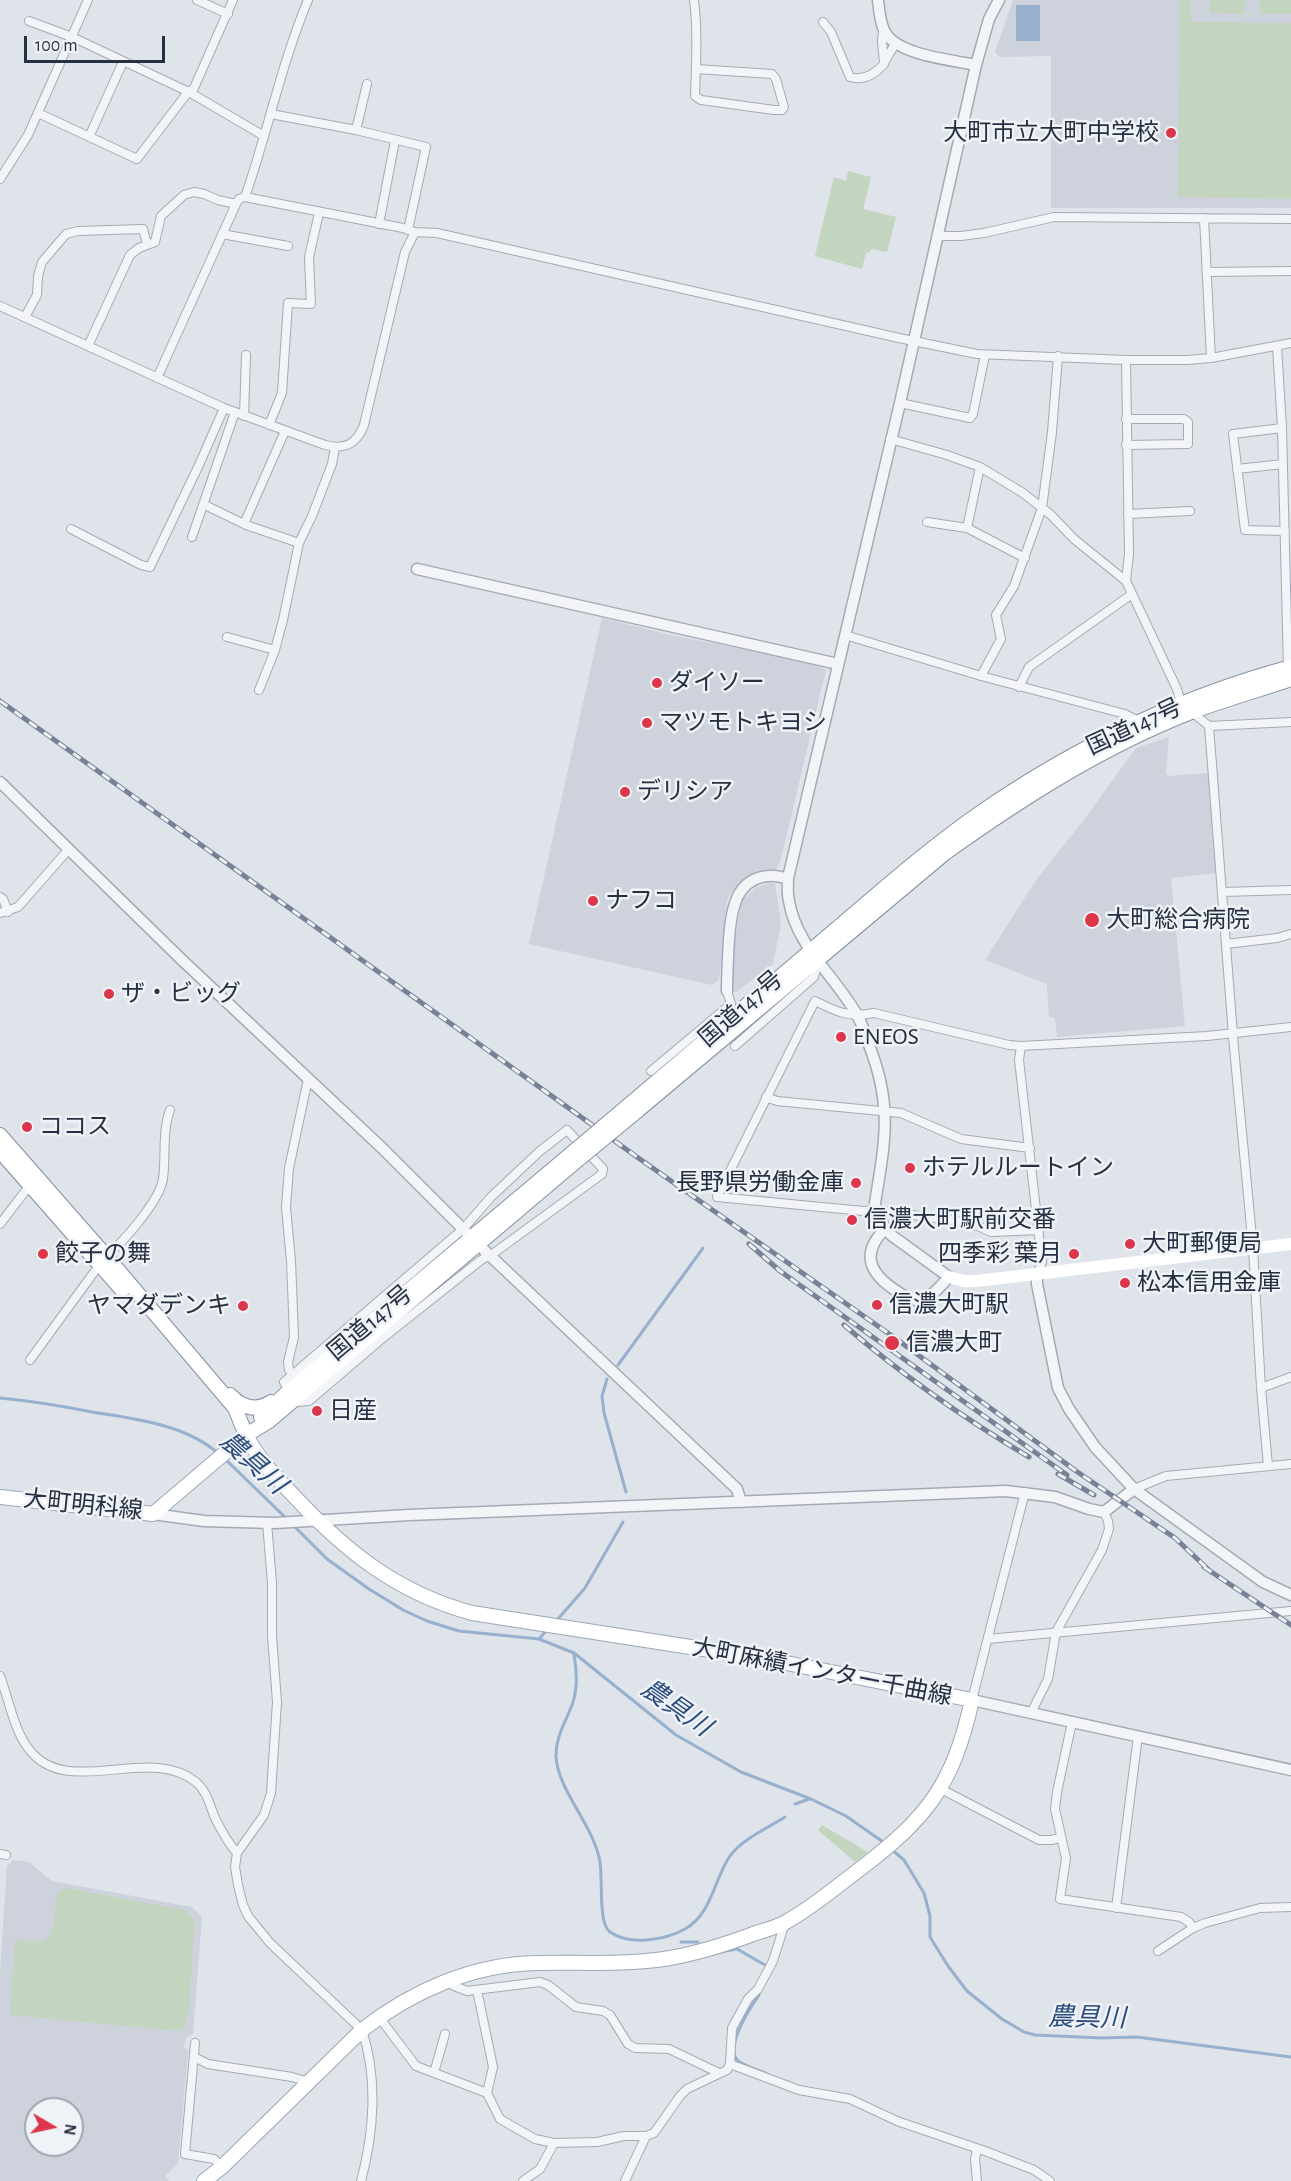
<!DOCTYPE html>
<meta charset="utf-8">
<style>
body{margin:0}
#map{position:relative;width:1291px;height:2181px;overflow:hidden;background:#dfe3ea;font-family:"Alegreya Sans",sans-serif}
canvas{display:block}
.north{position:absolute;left:24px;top:2097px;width:60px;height:60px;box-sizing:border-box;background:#eff2f7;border:2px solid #9fa4af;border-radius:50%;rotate:99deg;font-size:16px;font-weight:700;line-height:24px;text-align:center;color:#263043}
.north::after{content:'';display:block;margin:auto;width:21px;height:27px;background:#dd364b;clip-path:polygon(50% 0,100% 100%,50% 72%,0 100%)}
.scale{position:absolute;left:24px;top:36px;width:141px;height:27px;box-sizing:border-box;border:3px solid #263043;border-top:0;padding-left:8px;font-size:18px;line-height:21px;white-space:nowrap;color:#263043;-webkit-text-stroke:4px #eff2f7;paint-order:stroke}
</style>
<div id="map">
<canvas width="1291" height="2181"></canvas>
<div class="north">N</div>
<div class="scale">100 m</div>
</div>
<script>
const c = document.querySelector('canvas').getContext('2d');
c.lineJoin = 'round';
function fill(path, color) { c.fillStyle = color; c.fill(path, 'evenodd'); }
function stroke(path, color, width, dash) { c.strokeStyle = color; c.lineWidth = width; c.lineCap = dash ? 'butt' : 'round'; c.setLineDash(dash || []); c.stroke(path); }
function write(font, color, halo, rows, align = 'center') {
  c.font = font + ' "Alegreya Sans","Noto Sans JP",sans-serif'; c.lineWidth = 5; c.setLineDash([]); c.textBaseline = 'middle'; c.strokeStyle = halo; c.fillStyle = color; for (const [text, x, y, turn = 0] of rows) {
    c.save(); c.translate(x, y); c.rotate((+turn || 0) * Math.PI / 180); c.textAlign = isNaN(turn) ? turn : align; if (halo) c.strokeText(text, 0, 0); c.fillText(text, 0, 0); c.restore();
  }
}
const built = new Path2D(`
 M1013,0h278v208h-240v-152l-51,1 -5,-5z
 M602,618l69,17 97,19 50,12 8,4 -46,193 -4,6 -18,2 -10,6 -17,16 -4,7 -2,17 -5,58 -1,5 -7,5 -183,-41z
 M1169,737l-3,36 2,3 41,-3 8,100 -46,5 14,148 -128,11 -2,-19 -6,-1 -2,-33 -62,-24 51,-80 50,-63 50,-69z
 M770,883l5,1 6,39 -8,41 -38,29 -3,-4 1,-38 8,-46 3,-6 12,-12z
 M13,1860l16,2 23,19 140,26 10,10 -9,116 -7,5 -2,9 4,4 -10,113 -13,12 4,5h-169v-209l7,-106zM36,2109h36v36h-36z`);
const green = new Path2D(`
 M1180,0h11v22l100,1v176l-113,-2z
 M1210,0h35l-1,14 -34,-1z
 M1260,0h31v14h-31z
 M848,171l23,6 -8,32 33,8 -9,35 -16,-3 -1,4 -4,-1 -4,17 -47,-13 19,-79 12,4z
 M822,1825l46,27 -13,10 -37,-32z
 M67,1888l118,22 10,10 -7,96 -4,13 -7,2 -167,-16 5,-75 29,1c16,-14 7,-33 15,-50z`);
const water = new Path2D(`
 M1016,5h24v36h-24z`);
const stream = new Path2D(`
 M618,1365l85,-117
 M607,1379l-5,17 2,17 22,79
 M0,1398c31,3 62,8 92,14 43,7 93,12 127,42
 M224,1458l62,60
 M293,1525l34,34 42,30 34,21 24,11 32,10 80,8 35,14 102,82 65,37 70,27 35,17 40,28
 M558,1619l27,-31 38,-66
 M539,1639l6,-7
 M574,1655c3,16 4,34 -2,50 -6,16 -17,33 -16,52 2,32 35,66 43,100 5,17 -2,66 11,75 20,14 55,8 75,-3 27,-15 29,-50 45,-73 12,-17 38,-28 55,-39
 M795,1804l14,-5
 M891,1849l13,11 20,33 6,23v21l18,29 19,25 35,28 22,13 11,3 66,3 36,-1 154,20
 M681,1942h17
 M720,1952l17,-3 28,16
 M759,1995c-8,11 -34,51 -22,65 4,5 24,11 30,14`);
const minor = new Path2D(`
 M197,0l31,14
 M694,0c4,32 2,64 1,96l6,4 73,10h8l2,-3 -8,-28 -4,-5 -76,-5
 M29,21l43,16 117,55 75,44
 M823,22l8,10 19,45c13,4 25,-3 34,-13l-2,-23 1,-11
 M884,63l11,-19
 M38,113l99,46 48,-63 9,-8 39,-88
 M271,114l85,16 70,17 -18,83
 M356,130l11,-46
 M89,137l34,-75
 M0,179l28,-44 60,-135
 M245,197l158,31 12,4 22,1 462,105 78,16 149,6h61l24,-2 80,-15
 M1204,218l7,140
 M379,224l16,-83
 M222,234l66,12
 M938,236h23l23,-3 70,-16 237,2
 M1208,272l83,-1
 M0,306l224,102 101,37c20,5 32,-1 39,-20l41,-173 10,-20
 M25,317l12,-22 1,-19 4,-14 24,-28 12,-3 65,-2 4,15
 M88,346l42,-91 9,-7 16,-6 6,-26 23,-21 10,-3 10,2 14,6 18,4
 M1277,346l5,82 6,240
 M157,378l79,-174 3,-5 6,-2c23,-66 36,-132 63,-197
 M900,403l70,15 3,-4 12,-59
 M244,416l2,-61
 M1126,419h58l4,3v22l-62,1
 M269,425l13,-32 6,-90 23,1 -2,-47 10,-44
 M1282,428l-49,6 12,96 40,1
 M890,439l57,16 33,12 43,26 28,22 23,24 52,42 51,108 4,14 28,23 82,-4
 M980,467l-13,61 58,30
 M1237,469l46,-5
 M205,505l41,20 53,18
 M1128,514l62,-3
 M927,522l40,6
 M244,524l41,-93
 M71,529l70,36 9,2 49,-102 25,-57
 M192,537l43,-125
 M1126,581l3,-27 -3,-194
 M845,635l136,41 144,38 17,9
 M227,637l48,13
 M981,676l20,-37 -5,-24 18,-29 28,-78 10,-76 6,-76
 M1019,687l10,-20 103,-73
 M259,690l16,-40 8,-30 16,-77 13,-27 20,-52 3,-16
 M1209,726l25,322 19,200 8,140 7,78
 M1222,892l69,-2
 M0,897l3,2 5,13
 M0,913l18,-6 51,-58
 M1226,944l51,-6 14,-4
 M735,1046l79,-69 4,-16
 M1021,1046l-2,14 23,202 -5,12
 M651,1071l80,-67 -4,-13
 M766,1097l11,4 124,12 60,26 69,9
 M0,1224l30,-39
 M1039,1230l-48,2 -20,-9 -95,-13 -13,1 -146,-14 98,-196c22,11 34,17 59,12l135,32 12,1 186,-10 84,-9
 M106,1256c17,-13 54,-56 57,-77 3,-22 -1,-48 7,-69
 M30,1360l70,-96
 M294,1376l-5,-6 -1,-8 6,-25 -3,-76 -5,-54 3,-39 19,-89
 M1261,1388l30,-11
 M289,1391l-5,-9 179,-153 28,-32 49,-46 27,-21 36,39 -1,5 -108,79 -13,7 -97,77 -75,64 -13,1 -2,-3
 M1134,1489l32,-13 125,-12
 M267,1523l5,60v53l5,66 -6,91 -7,22 -27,38 -2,14 3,18 5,20 5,11 22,27 92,87c16,48 12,103 -1,151
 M988,1639l303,-28
 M0,1676c8,21 14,54 28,72 38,53 121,-5 168,34 11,9 14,24 19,36 6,12 13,25 22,35
 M972,1700l53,-208
 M1031,1713l17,-34 8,-47 46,-82 7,-21 -1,-8 -4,-9
 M1072,1722l-15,70 -2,17 11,49 -6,41 121,18 8,5 4,6
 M941,1789l98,51h12l9,-2
 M0,1854l6,1
 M1116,1908l22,-172
 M1158,1951l35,-23 12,-5 55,-15 31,-1
 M447,1981l7,5 13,5 73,-9 8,3 28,22 27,4 7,4 18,29 7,4 34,1 50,24
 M477,1990l16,77 -6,26 13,26 35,20 19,4 43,-1 27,-6h22l8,-3 26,-37 7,-7 40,-19 3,-6 2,-36 16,-29 10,-10 15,-28 12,-38
 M379,2017l37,49 71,27
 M195,2043l-10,111 29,5 8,8
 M194,2057l14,7 84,13 10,3 3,5
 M730,2064l69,26 51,9 47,22 88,30 49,19 16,11
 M434,2073l11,-39
 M977,2149l-2,10 2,22
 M523,2181l17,-12 14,-26
 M625,2181l21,-45`);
const tertiary = new Path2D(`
 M878,0c1,10 2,23 7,32 12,23 67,28 91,33
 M417,569l421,95
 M0,782l182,178 200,188 84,84
 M727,991c0,-17 1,-34 2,-52 2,-27 6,-61 40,-63 6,-1 13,2 19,2
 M885,1229c-26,26 -14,46 13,63 7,5 14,9 22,8 12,-2 21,-15 29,-23l-58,-42c-8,-9 -15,-19 -16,-32 10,-62 18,-97 -6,-158 -3,-10 -7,-21 -12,-30 -21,-38 -61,-69 -68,-114 -2,-7 -1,-15 -1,-23l112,-475 76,-338 13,-46 10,-19
 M484,1250l253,239 4,13
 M1037,1274v10l21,104 11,21 26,38 39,42 129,93 28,13
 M153,1514l51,7 71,2 134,-8 597,-24 49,6 34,12 15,3 30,-23
 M972,1700l319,70`);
const secondary = new Path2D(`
 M949,1277l15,4h12l315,-37`);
const primary = new Path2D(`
 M0,1497l153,17 93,-79c12,24 30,42 48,61 52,56 104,97 178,117l289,45 211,42c-19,85 -44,117 -112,169 -24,18 -47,38 -74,53 -9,5 -20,8 -30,11 -29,11 -60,21 -92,26 -42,6 -84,3 -127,4 -64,1 -125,28 -175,67l-140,137 -18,14`);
const trunk = new Path2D(`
 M630,1104c61,-52 123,-104 184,-156 54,-45 107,-94 166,-135 94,-65 200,-116 311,-146
 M637,1111l308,-258c77,-55 157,-106 246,-141 33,-12 67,-22 100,-33
 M0,1135l106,121 129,152 11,27
 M0,1151l122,139
 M230,1395c12,13 26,17 41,7
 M261,1417l28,-26 283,-238
 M246,1435l23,-14 311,-263`);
const rail = new Path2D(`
 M0,701l637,456 258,181 181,133 99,67 36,34
 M749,1244l31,27 287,204
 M844,1325c57,49 121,94 185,132
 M1058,1474l36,21
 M1204,1567l87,58`);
const trunkBridge = new Path2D(`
 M572,1153l58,-49
 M580,1158l57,-47`);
const markers = [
 [1171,133,6,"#dd364b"],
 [657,683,6,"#dd364b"],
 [647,723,6,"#dd364b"],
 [625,792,6,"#dd364b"],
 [593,901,6,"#dd364b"],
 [1092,920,8,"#dd364b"],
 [109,994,6,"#dd364b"],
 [841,1037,6,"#dd364b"],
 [27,1127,6,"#dd364b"],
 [910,1168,6,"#dd364b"],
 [856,1183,6,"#dd364b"],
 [852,1220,6,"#dd364b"],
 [1130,1244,6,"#dd364b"],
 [43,1254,6,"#dd364b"],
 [1074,1254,6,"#dd364b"],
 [1125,1283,6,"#dd364b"],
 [877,1305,6,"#dd364b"],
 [243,1306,6,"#dd364b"],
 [892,1343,8,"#dd364b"],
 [317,1411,6,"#dd364b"]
];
const poiNames = [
 ["大町市立大町中学校",1159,133,"right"],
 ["ダイソー",669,683],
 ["マツモトキヨシ",659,723],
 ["デリシア",637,792],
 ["ナフコ",605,901],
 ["大町総合病院",1106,920],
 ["ザ・ビッグ",121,994],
 ["ENEOS",853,1037],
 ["ココス",39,1127],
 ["ホテルルートイン",922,1168],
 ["長野県労働金庫",844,1183,"right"],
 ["信濃大町駅前交番",864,1220],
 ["大町郵便局",1142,1244],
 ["餃子の舞",55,1254],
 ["四季彩 葉月",1062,1254,"right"],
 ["松本信用金庫",1137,1283],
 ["信濃大町駅",889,1305],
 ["ヤマダデンキ",231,1306,"right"],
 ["信濃大町",906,1343],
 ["日産",329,1411]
];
const streetNames = [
 ["国道147号",1134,727,-25],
 ["国道147号",741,1009,-41],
 ["国道147号",370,1323,-40],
 ["大町明科線",83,1505,6],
 ["大町麻績インター千曲線",822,1672,11]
];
const waterNames = [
 ["農具川",253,1463,42],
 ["農具川",676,1708,35],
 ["農具川",1087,2018,1]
];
fill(built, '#cdd2dd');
fill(green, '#c4d5bf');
fill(water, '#96b0ce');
stroke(stream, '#96b0ce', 3);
stroke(minor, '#a4aab5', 10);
stroke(tertiary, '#a4aab5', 13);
stroke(primary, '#9da7b7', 16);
stroke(trunk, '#8590a3', 16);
stroke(minor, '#f3f4f8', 8);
stroke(tertiary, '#f3f4f8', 10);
stroke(secondary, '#fff', 12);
stroke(primary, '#fff', 14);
stroke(trunk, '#fff', 14);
stroke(rail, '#778296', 5);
stroke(rail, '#eff2f7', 3, [9]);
stroke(trunkBridge, '#8590a3', 16, []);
stroke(trunkBridge, '#fff', 14);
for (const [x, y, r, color] of markers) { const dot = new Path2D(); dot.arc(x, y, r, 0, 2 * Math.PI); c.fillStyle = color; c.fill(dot); stroke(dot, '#eff2f7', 2); }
write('24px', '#263043', '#eff2f7', poiNames, 'left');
write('24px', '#263043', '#eff2f7', streetNames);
write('italic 26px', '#2b4d7c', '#eff2f7', waterNames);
</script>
